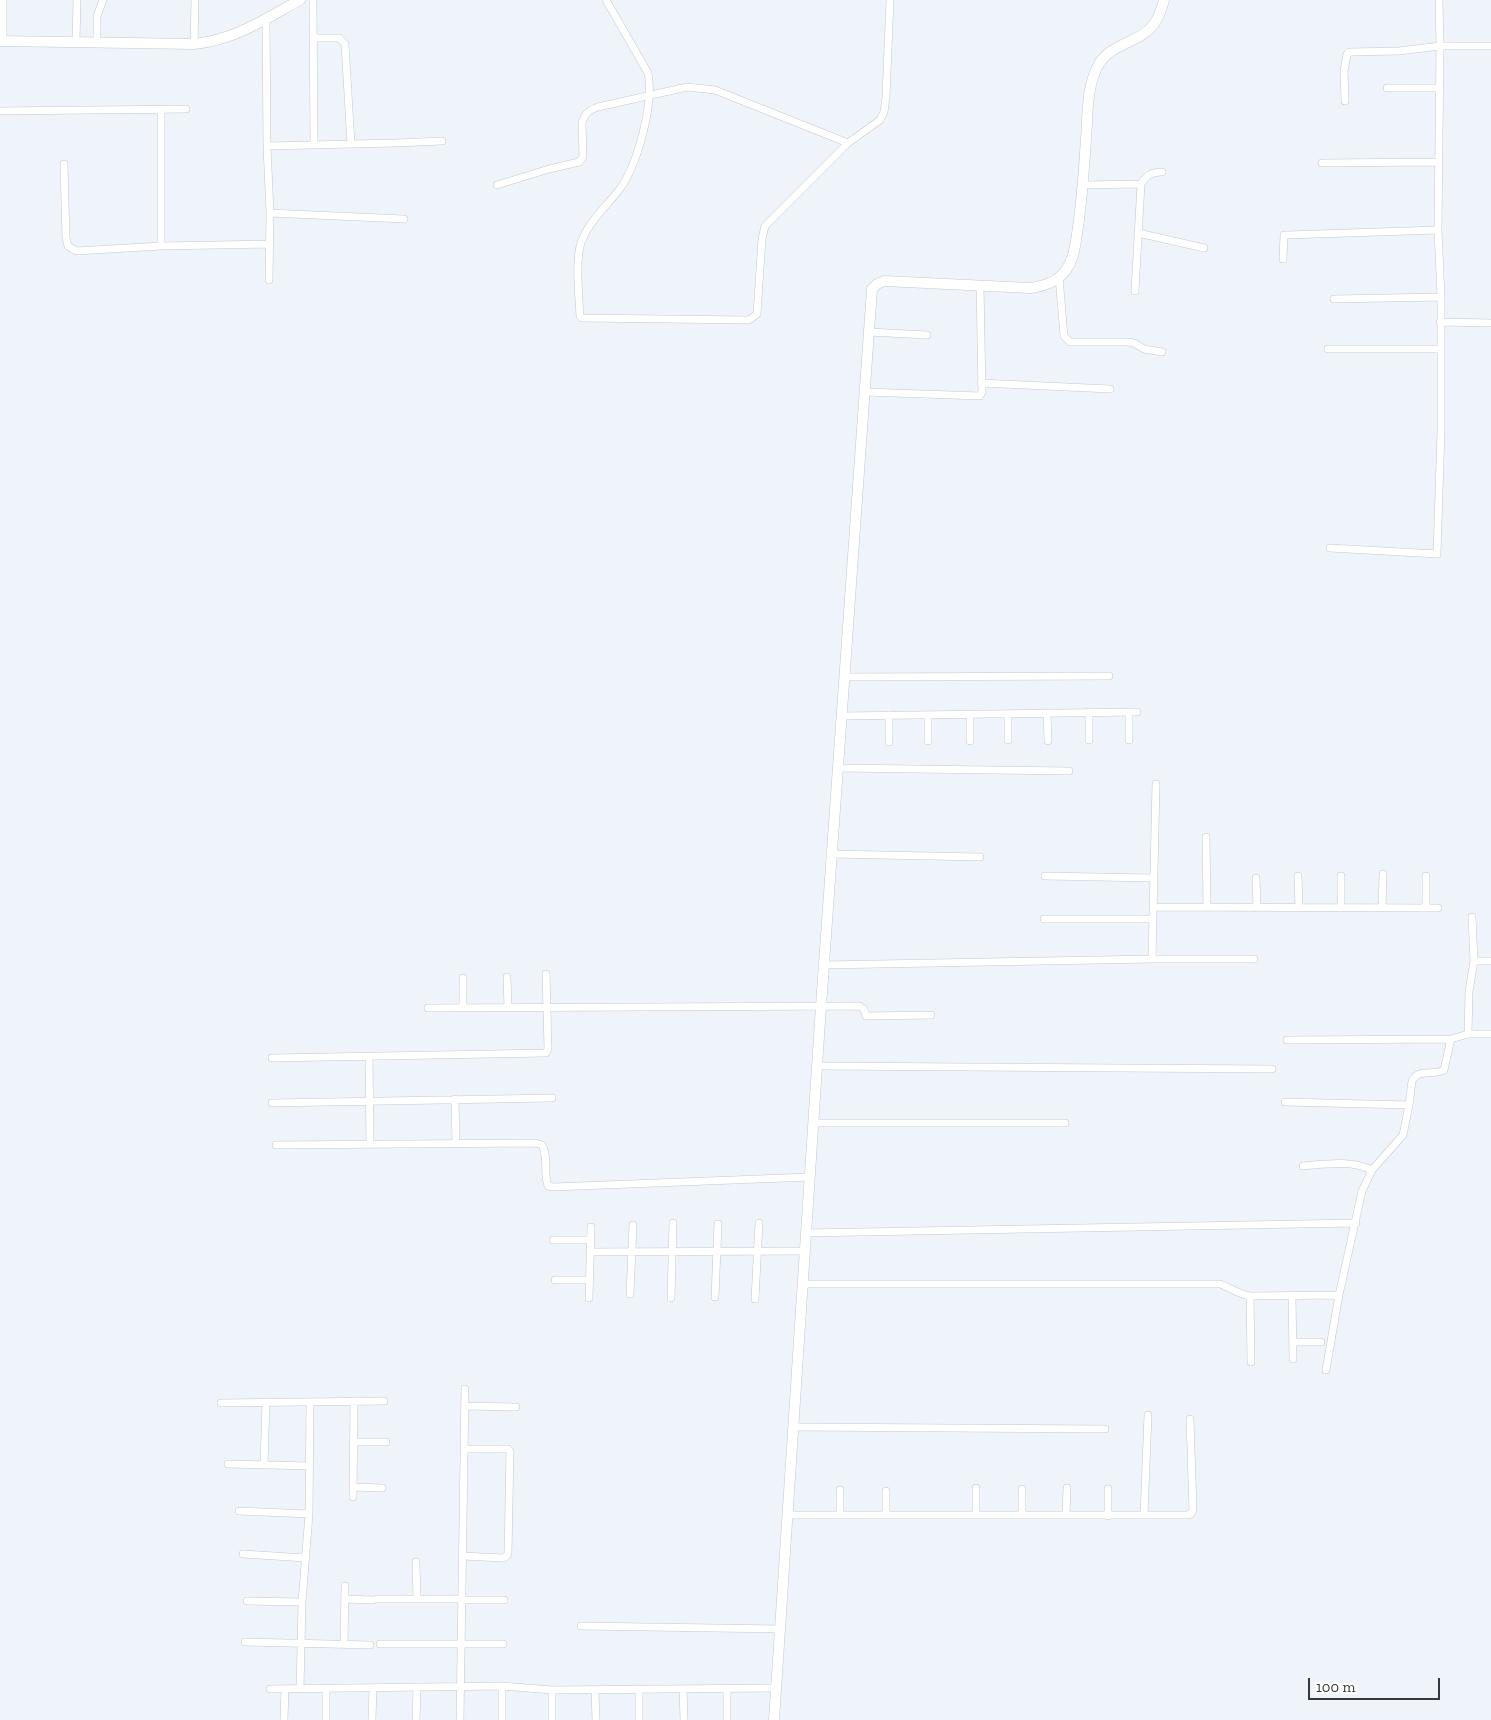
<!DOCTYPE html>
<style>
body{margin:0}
#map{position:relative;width:1491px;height:1720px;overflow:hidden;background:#eef4fa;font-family:"Zilla Slab",serif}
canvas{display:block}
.scale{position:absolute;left:1308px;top:1678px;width:132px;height:22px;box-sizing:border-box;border:2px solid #36383a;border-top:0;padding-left:6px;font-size:15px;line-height:18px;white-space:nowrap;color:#36383a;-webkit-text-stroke:4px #fff;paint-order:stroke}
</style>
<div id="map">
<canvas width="1491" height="1720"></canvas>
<div class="scale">100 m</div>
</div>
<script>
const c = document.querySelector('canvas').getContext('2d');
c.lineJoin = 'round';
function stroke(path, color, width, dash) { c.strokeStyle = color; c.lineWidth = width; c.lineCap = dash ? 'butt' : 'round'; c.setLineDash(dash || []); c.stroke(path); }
const street = new Path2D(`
 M313,0l1,145
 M606,0l42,73c6,30 -10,92 -29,117 -13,17 -31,32 -38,53 -6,16 -2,55 -1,73l2,2 167,2 8,-6 5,-75 3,-13 83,-83 32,-23 4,-8 2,-15 4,-97
 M266,19l1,127 3,67 -1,67
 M313,38h26l6,6 6,100
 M3,41v-41
 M76,42l1,-42
 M97,42v-26l6,-16
 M194,44l1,-44
 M1387,88h52
 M1345,101l-1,-30 3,-17 3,-2 49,-1 41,-5h51
 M0,111l186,-2
 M267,146l129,-3 46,-2
 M1322,163l116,-1
 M64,164l2,74 2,8 8,5 85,-5 109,-2
 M497,185l52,-16 30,-7 4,-5 -1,-34c3,-10 7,-13 16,-16l89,-20 28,3 133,53
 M1083,185l58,-1
 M270,213l134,6
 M1138,233l66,15
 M161,246v-136
 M1283,259l1,-24h3l151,-5
 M1059,277l5,59 6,6h58l6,1 10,6 18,3
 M1135,291l6,-107c5,-9 11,-12 21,-12
 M1334,299l107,-2
 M1440,322l51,1
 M869,332l58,3
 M1328,349h112
 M981,383l129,6
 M865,392l115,4 2,-4 -2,-107
 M1330,548l107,6 4,-123v-134l-3,-67 2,-184 -1,-46
 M845,677l264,-1
 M1089,712v28
 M1129,712v28
 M1047,713l1,28
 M970,714v27
 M1008,714v26
 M889,715v27
 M928,715v26
 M842,716l295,-4
 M838,768l231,3
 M1206,837l1,70
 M832,854l148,3
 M1045,876l108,2
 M1298,876l1,32
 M1341,876v32
 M1426,876v32
 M1256,878l1,30
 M1153,907l285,1
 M1382,908l1,-34
 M1044,919h109
 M1152,959l4,-175
 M1474,961h17
 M824,965l328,-6h102
 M507,977l1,31
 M428,1008l431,-2 5,3 2,7 65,-1
 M463,1008v-30
 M1468,1034h23
 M1287,1040l164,-1 17,-5 1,-43 5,-30 -2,-44
 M369,1056l1,89
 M272,1058l274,-5 2,-4 -2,-75
 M817,1066l455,3
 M455,1099l1,45
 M1285,1102l124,3
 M272,1103l280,-5
 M813,1123h252
 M276,1145l259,-2 7,2c7,12 1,28 6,41l5,1 257,-10
 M1303,1166c25,-2 46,-6 69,4
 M806,1233l550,-10
 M553,1240h38
 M590,1252l215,-1
 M555,1280h34
 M803,1284h417c11,4 18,10 30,12l89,-1
 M630,1294l3,-69
 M1250,1296l1,66
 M1292,1296l1,63
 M715,1297l3,-73
 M589,1298l2,-71
 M671,1298l2,-75
 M755,1299l4,-76
 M1293,1342h28
 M1326,1370l13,-75 23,-104 10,-21 31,-35 6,-30 3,-24c6,-13 21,-5 32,-11l7,-31
 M221,1403l163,-2
 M465,1406l51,1
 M794,1427l311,2
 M353,1442h33
 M228,1464l82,2
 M264,1465l2,-63
 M353,1487l29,1
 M976,1488v27
 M1022,1489v26
 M840,1490v25
 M353,1497l1,-96
 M239,1511l70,3
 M788,1515h399l4,-1 2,-4 -3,-91
 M886,1515v-24
 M1066,1515l1,-27
 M1144,1515l4,-100
 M1108,1516v-27
 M243,1554l63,4
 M462,1556l41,2 4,-2 1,-3 2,-102 -2,-2h-43
 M416,1562l1,37
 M345,1599l28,1
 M377,1599h86
 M463,1600h41
 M247,1601l55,1
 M581,1626l200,3
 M245,1642l125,3
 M344,1644l1,-58
 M380,1644h123
 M502,1686v34
 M727,1688v32
 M270,1689l232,-3 50,4 224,-2
 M300,1689l2,-87 7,-88 1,-112
 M326,1689v31
 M639,1689v31
 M683,1689l1,31
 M595,1690l1,30
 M284,1720l1,-31
 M372,1720l1,-32
 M416,1720l1,-33
 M460,1720l5,-331
 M552,1720v-30`);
const secondary = new Path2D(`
 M0,41l194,3c41,-4 71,-25 106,-44
 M774,1720l47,-714 51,-717 5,-5 7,-3 146,7c15,-2 27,-6 36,-18 8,-11 9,-24 11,-36 5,-32 7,-64 9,-95 2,-24 0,-53 13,-75 12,-21 41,-21 55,-40 5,-7 8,-16 10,-24`);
stroke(street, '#c3c8ce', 8);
stroke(secondary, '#c3c8ce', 11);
stroke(street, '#fff', 7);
stroke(secondary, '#fff', 10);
</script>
